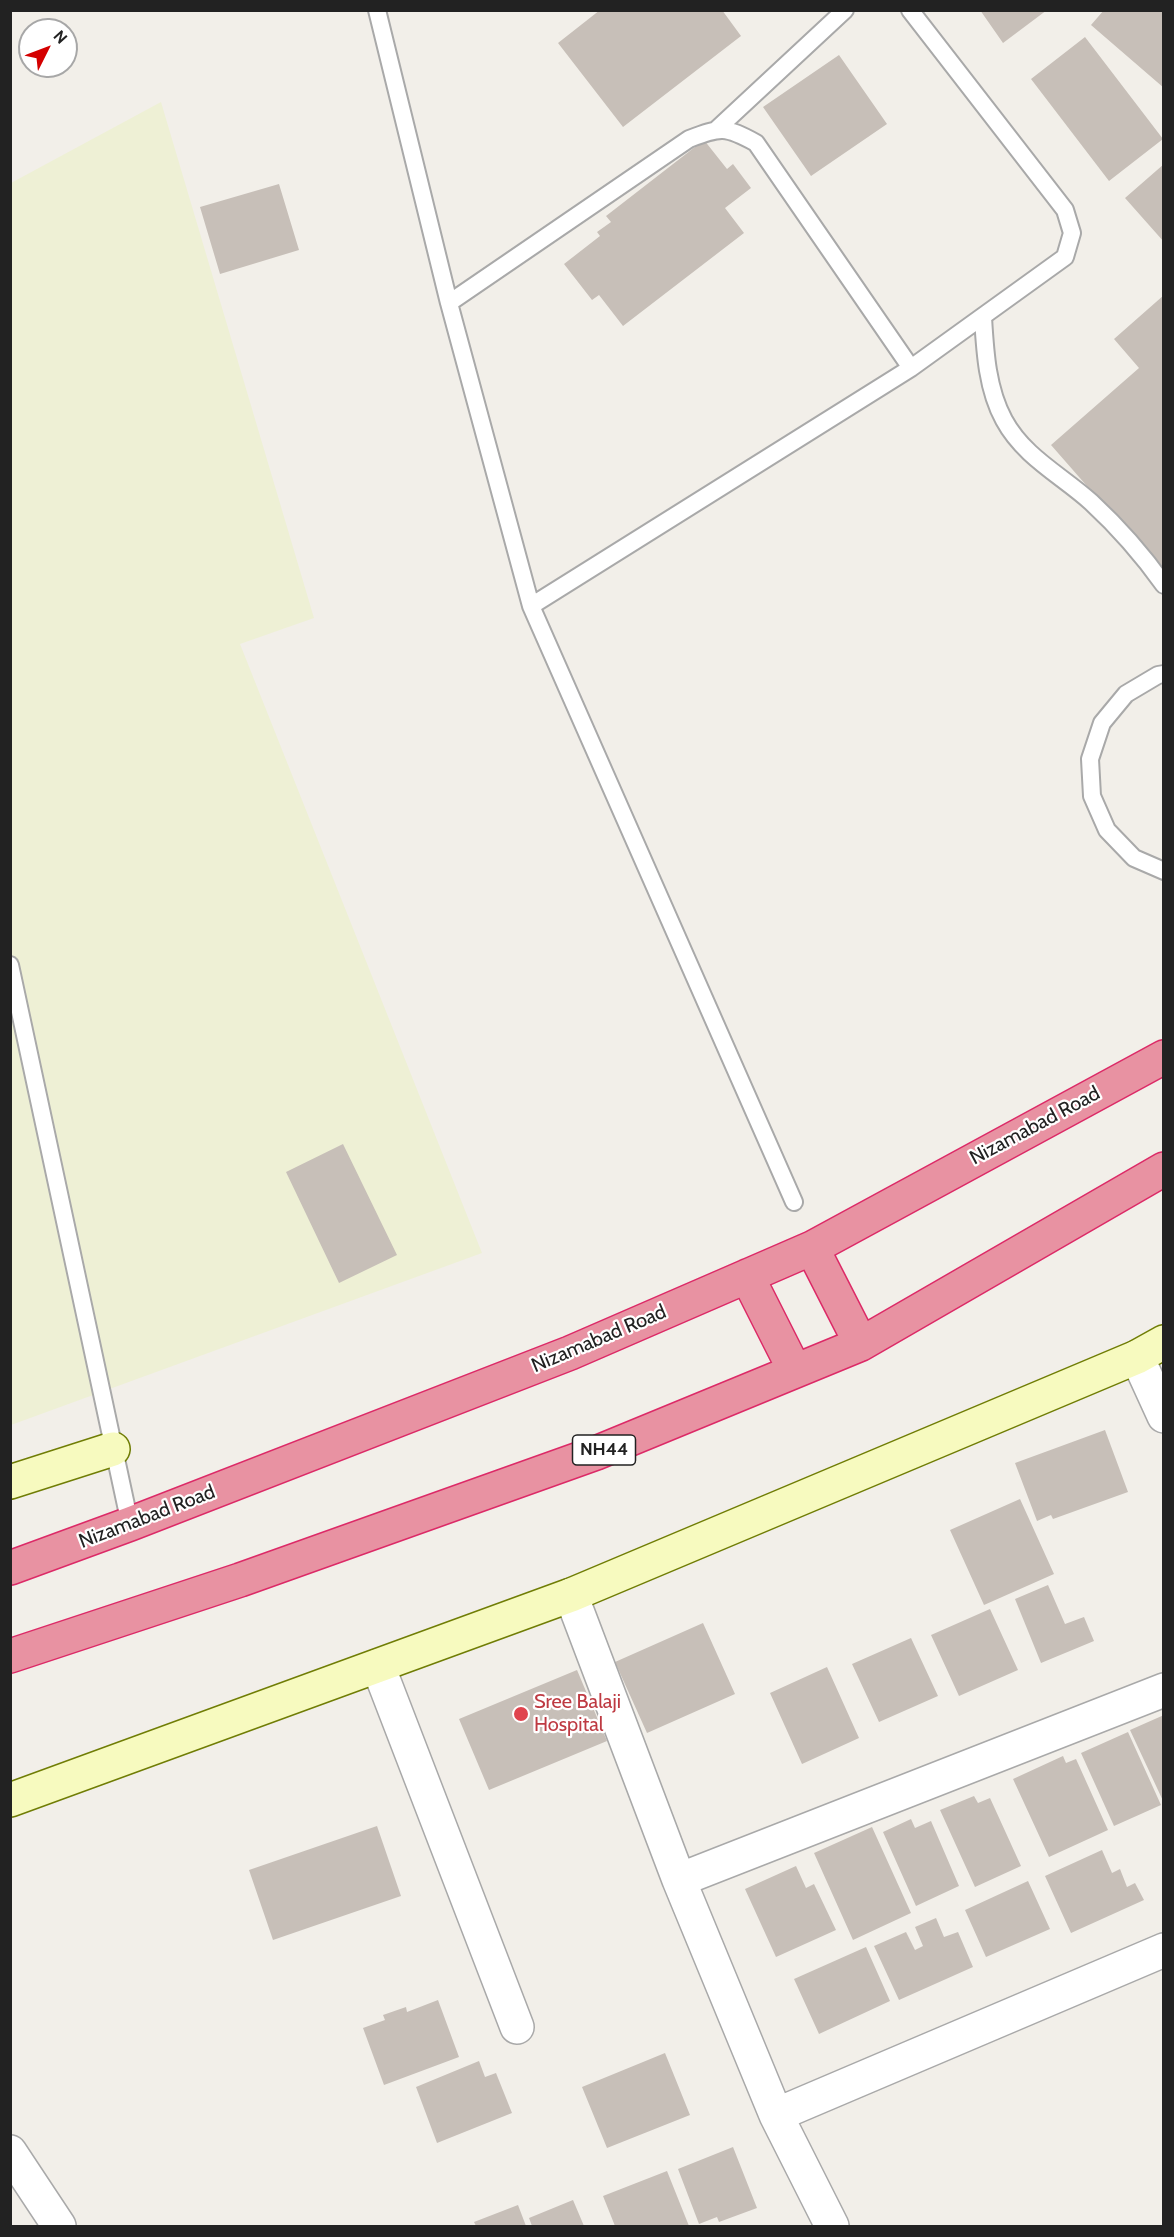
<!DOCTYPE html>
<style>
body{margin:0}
#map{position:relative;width:1174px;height:2237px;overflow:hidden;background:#f2efe9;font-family:Cabin,sans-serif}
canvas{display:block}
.frame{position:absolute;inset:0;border:12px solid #222;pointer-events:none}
.north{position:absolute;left:18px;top:18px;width:60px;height:60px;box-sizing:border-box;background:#fff;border:2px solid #a7a7a7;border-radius:50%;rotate:48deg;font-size:16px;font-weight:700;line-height:24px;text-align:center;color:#222}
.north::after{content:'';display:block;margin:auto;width:21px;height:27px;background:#d40000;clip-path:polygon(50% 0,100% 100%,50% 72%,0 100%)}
</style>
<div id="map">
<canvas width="1174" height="2237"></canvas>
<div class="frame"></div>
<div class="north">N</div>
</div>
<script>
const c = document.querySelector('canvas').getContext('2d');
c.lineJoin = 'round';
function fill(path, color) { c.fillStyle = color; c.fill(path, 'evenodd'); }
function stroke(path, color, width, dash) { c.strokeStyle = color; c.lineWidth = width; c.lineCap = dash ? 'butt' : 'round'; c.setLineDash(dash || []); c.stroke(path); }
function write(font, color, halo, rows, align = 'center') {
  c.font = font + ' Cabin,sans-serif'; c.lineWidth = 4.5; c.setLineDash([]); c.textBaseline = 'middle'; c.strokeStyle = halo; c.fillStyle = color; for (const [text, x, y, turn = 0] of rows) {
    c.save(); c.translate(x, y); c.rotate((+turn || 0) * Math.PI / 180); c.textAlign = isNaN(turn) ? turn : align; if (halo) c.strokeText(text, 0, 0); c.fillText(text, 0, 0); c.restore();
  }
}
const farmland = new Path2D(`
 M161,102l153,516 -74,26 242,609 -471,172v-1242z`);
const building = new Path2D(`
 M600,10h122l19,26 -118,91 -65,-84z
 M980,10h67l-44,33z
 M1104,10h60v78l-73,-63z
 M1085,37l78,102 -54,42 -78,-102z
 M839,55l48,69 -76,52 -48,-69z
 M704,140l23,29 6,-5 18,24 -26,20 19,25 -121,93 -24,-31 -7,5 -28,-36 36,-28 -3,-4 14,-10 -5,-6z
 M1164,164v78l-39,-44z
 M279,184l20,66 -79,24 -20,-67z
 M1164,295v279l-113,-129 88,-77 -25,-29z
 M343,1144l54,111 -58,28 -53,-111z
 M1105,1430l23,62 -75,27 -2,-4 -14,6 -22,-58z
 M1020,1499l34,75 -70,31 -34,-75z
 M1048,1585l17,39 19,-7 10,24 -53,22 -26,-64z
 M990,1609l28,61 -59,26 -28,-61z
 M703,1623l32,71 -88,39 -32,-71z
 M911,1638l27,58 -59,26 -27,-58z
 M827,1667l32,71 -57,26 -32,-71z
 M577,1670l30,71 -118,49 -30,-71z
 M1164,1715v88l-34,-73z
 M1128,1732l33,73 -47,21 -33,-73z
 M1063,1756l3,7 10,-4 32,71 -59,27 -36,-78z
 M974,1796l4,7 12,-5 31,68 -46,21 -35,-77z
 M911,1819l4,9 16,-7 28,65 -43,20 -33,-74z
 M377,1826l24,70 -128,44 -24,-70z
 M872,1827l39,86 -58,27 -39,-87z
 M1102,1850l10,23 8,-4 7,18 8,-4 9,17 -73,33 -26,-57z
 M796,1866l10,22 8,-4 22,46 -60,27 -31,-68z
 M1028,1881l22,48 -64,28 -21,-47z
 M936,1918l8,19 14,-5 15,35 -74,33 -25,-54 32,-14 9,18 8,-4 -8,-19z
 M866,1947l24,54 -71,33 -25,-55z
 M438,2000l21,57 -75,28 -21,-57 22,-8 -2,-5 23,-8 1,5z
 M665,2053l25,62 -83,33 -25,-61z
 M479,2061l6,16 11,-4 16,40 -75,30 -21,-56z
 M733,2147l24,61 -38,14 -2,-5 -18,7 -21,-55z
 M667,2171l22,55h-74l-12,-30z
 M573,2200l11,26h-52l-3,-8z
 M518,2205l8,21h-50l-2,-4z`);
const lane = new Path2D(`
 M377,10l72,293 82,303 263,596
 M717,129l128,-119
 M449,303l240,-164c32,-12 36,-13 67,4l155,225
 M983,317c2,34 4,72 21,103 20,37 57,55 87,82 27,25 51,52 73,83
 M531,606l380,-238 154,-111 7,-24 -7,-23 -155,-200
 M1164,674l-6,1 -32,19 -24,29 -12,36 2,37 15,34 27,28 30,13
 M10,965l120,559`);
const street = new Path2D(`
 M1137,1357l27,59
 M571,1595l108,285 97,235 56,111
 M378,1666l139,361
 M679,1880l485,-190
 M776,2115l388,-165
 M10,2152l49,74`);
const secondary = new Path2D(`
 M10,1482l103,-33
 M10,1800l561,-205 566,-238 27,-15`);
const highway = new Path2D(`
 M812,1248l49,96
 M747,1276l48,95
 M10,1568l120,-44 440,-171 242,-105 352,-191
 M10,1656l230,-76 356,-127 265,-109 303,-175`);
const markers = [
 [521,1714,8,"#e0444e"]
];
const shields = [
 [604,1450,63]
];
const shieldNames = [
 ["NH44",604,1450]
];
const streetNames = [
 ["Nizamabad Road",1035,1126,-28],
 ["Nizamabad Road",599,1339,-23],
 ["Nizamabad Road",147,1517,-21]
];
const healthNames = [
 ["Sree Balaji",534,1702],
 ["Hospital",534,1725]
];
fill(farmland, '#eef0d5');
fill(building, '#c7bfb8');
stroke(lane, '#a9a9a9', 20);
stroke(street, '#a9a9a9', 36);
stroke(secondary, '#707d05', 36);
stroke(highway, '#dc2a67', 36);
stroke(lane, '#fff', 16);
stroke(street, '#fff', 33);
stroke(secondary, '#f7fabf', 33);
stroke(highway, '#e892a2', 33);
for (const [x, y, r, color] of markers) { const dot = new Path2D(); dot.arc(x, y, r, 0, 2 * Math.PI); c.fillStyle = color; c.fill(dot); stroke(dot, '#fff', 2); }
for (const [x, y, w] of shields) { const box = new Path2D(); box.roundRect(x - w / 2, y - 15, w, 30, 4.5); c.fillStyle = '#fff'; c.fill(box); stroke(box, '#222', 1.5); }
write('bold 18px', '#222', null, shieldNames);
write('20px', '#222', '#fff', streetNames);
write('20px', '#be3a42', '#fff', healthNames, 'left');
</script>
